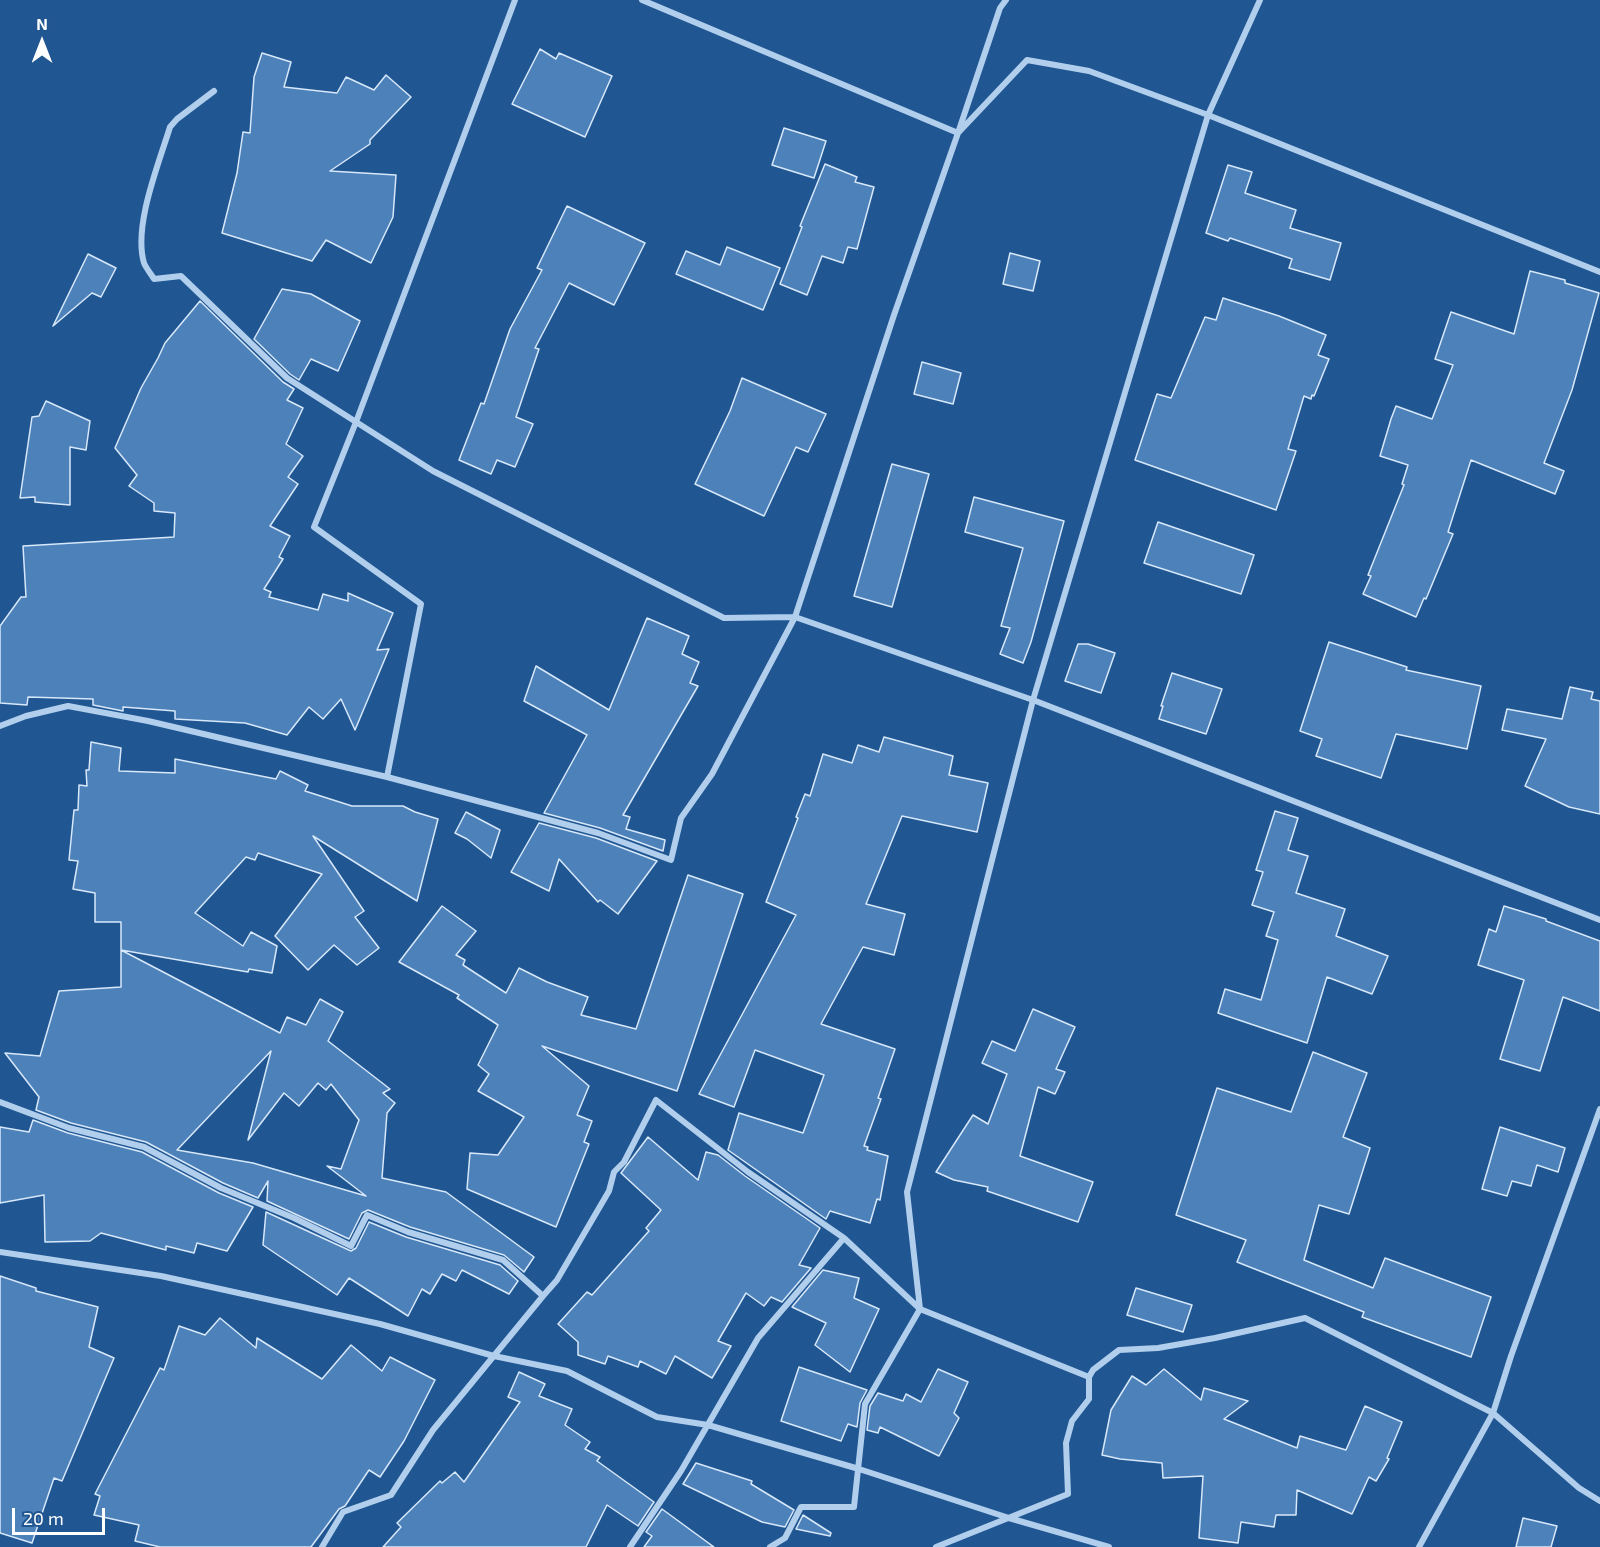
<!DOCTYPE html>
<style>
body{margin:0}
#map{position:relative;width:1600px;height:1547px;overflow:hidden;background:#205692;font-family:"Exo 2",sans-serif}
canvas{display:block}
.north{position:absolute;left:12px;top:12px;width:60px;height:60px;-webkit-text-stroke:4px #205692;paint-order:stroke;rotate:0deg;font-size:16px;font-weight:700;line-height:24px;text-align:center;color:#fff}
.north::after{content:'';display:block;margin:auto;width:21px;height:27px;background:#fff;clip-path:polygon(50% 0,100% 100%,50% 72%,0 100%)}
.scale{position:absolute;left:12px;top:1508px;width:93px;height:27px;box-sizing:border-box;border:3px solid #fff;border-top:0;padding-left:8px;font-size:18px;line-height:21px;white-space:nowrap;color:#fff;-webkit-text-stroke:4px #205692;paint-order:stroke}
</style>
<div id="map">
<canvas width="1600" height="1547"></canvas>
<div class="north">N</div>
<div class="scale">20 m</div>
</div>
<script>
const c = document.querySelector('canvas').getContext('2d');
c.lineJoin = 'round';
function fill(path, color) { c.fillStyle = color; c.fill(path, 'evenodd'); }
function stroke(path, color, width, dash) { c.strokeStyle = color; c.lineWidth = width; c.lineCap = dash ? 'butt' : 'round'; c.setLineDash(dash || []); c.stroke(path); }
const building = new Path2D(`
 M540,49l16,10 3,-6 53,23 -27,61 -73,-33z
 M262,53l29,9 -7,25 53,6 9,-16 28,13 12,-15 25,22 -41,43v4l-40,27 66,4 -3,42 -22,46 -45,-23 -14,21 -90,-28 15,-60 6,-41 7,1 4,-56z
 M784,128l42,13 -12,37 -42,-13z
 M825,164l32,13 -2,5 19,5 -17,62 -9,-2 -5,16 -21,-7 -15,39 -27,-11 22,-57 -2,-1z
 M1228,165l24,7 -7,21 51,17 -6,18 51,15 -11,37 -41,-12 3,-9 -62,-21 -2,3 -22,-8z
 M567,206l78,37 -31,62 -45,-22 -34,65 4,1 -23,68 17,7 -18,43 -18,-7 -6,14 -32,-14 22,-57 3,1 26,-75 32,-59 -5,-2z
 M727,247l53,21 -17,42 -87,-36 10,-23 34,14z
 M1010,253l30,8 -7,30 -30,-7z
 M88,254l28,14 -15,29 -9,-4 -39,33z
 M1530,271l35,9v3l34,10 -27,97 -28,73 20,8 -9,23 -84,-34 -23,72 5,2 -27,65 -2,-1 -8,19 -53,-23 8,-18 -3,-1 36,-90 -2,-1 6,-19 -28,-9 11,-37 5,-13 36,13 21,-54 -18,-6 16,-47 63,22z
 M282,289l29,5 49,27 -22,50 -27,-12 -12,21 -9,-6 -36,-35z
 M1223,298l56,18 47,19 -8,20 11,4 -15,37 -2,-1 -1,4 -7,-3 -16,53 8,2 -20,59 -141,-50 22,-66 14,4 34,-81 11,3z
 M200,301l83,81 11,7 -7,11 16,8 -17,36 17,12 -15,21 10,7 -28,42 20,10 -11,21 4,2 -19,30 7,3 -2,5 49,13 5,-16 25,7v-8l45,20 -16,37 12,-1 -34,81 -14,-31 -18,20 -14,-12 -22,28 -42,-12 -70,-4v-8l-52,-4v4l-30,-6v-6l-65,-2 -1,8 -27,-2v-77l21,-29h5l-3,-51 151,-9 1,-24 -21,-2v-8l-25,-17 8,-11 -22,-27 26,-60 17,-30 7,-15z
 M922,362l39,11 -8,31 -39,-10z
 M742,378l84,36 -18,38 -12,-5 -32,69 -69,-32 35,-73z
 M46,401l44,20 -4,29 -16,-3v58l-35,-3v-5l-15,1 12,-81 7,-1z
 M892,464l37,10 -37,133 -38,-11z
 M974,497l90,24 -33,121 -8,21 -23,-9 10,-26 -9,-2 22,-78 -58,-16z
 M1158,522l96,33 -13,39 -97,-31z
 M647,618l42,18 -7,18 17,8 -9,21 8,3 -75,129 7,2 -4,12 39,11 -2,11 -63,-23 -56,-15 43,-78 -63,-34 12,-35 73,44z
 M1329,642l78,25 -1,3 75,16 -14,63 -71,-15 -15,44 -65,-22 6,-17 -22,-8z
 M1078,644h10l27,9 -14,40 -36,-12z
 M1172,673l50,16 -16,45 -47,-15 4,-13h-2z
 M1570,687l23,5 -2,7 9,2v113l-31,-7 -44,-21 21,-47 -44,-9 5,-21 55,10z
 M884,737l69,19 -4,19 39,8 -11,49 -75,-16 -36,88 39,10 -11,41 -31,-8 -42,77 74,25 -17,49 3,1 -17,47 4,1 -1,3 21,6 -8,44 -3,-1 -7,24 -40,-12 -4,8 -98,-69 11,-37 64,20 21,-58 -69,-25 -21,57 -35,-13 97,-179 -30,-13 32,-84 -2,-1 9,-23 5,2 13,-42 29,9 6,-18 21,7z
 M91,742l30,6 -2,23 56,2v-14l101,20 4,-8 28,14 -3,6 47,15h51l12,6 23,7 -21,82 -104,-65 51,75 -9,6 24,31 -22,17 -23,-20 -26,25 -33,-34 47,-62 -64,-21 -3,7 -9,-3 -51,56 48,33 8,-14 26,14 -5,27 -23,-4 -1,3 -127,-22v-28h-26v-29l-22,-4 5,-28 -9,-1 5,-50h4l1,-25 8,1 -1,-16h3z
 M1275,811l23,7 -10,32 20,6 -12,37 49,16 -9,27 52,20 -16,38 -45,-17 -20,66 -89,-30 7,-24 36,11 17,-60 -12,-4 8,-24 -22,-7 11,-33 -7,-2z
 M466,812l34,18 -9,28 -24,-19 -12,-6z
 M539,823l57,15 61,23 -39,53 -18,-14 -2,2 -39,-43 -10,32 -38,-19z
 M688,875l55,19 -66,197 -135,-45 47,40 -12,29 15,6 -8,21 5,2 -33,83 -89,-38 3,-36 28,2 26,-38 -46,-26 11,-17 -11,-9 20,-40 -41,-27 2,-3 -60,-33 43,-56 34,25 -20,24 9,5 -2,5 43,28 13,-25 28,14 41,15 -7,18 55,14z
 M1504,906l42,13v2l54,20v70l-37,-14 -23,74 -40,-12 24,-79 -46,-15 11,-36 7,3z
 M121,950l159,83 7,-16 19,8 14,-26 23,13 -15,29 62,48 -7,4 12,10 -8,10 -5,65 64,14 88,65 -10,15 -20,-17 -94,-28 -42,-17 -6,3 -13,26 -82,-38 1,-20 -10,17 -35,-15 -77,-41 -75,-19 -35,-13 3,-13 -34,-44 35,3 19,-65 62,-4zM271,1051l-23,89 36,-47 15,13 19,-23 8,7 5,-6 28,36 -18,49 -14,-3 39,30 -113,-33 -76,-13z
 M1033,1009l42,18 -19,42 9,3 -10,22 -17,-7 -18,69 73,26 -15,40 -91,-31 1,-4 -34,-7 -18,-8 37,-57 15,9 19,-50 -25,-11 10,-22 23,10z
 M1313,1052l54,21 -24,64 27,11 -21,66 -30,-9 -15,55 69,28 12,-30 106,39 -20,60 -109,-40 2,-5 -127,-50 9,-22 -70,-25 41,-127 74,24z
 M33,1120l35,13 74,19 77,41 34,14 -26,44 -30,-8 -3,10 -28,-7v4l-65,-17 -11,8 -45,1 -1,-47 -44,8v-76l29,5z
 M1500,1127l65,21 -7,24 -21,-7 -6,21 -19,-5 -5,15 -25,-7z
 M648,1137l50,43 8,-28 12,3 27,21 75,52 -21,37 12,3 -29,34 -11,-5 -7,9 -18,-13 -28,48 13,5 -19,32 -37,-22 -9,18 -26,-13 -2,6 -30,-11 -3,8 -27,-9v-13l-20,-18 29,-32 5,3 57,-64 -3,-3 15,-18 -40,-37z
 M266,1212l85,39 5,-3 13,-26 37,15 94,28 18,16 -9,13 -47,-24 -6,11 -14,-7 -12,20 -8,-5 -14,27 -59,-38 -12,17 -74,-50z
 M823,1270l36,8 -5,20 25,11 -29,63 -35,-27 11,-22 -34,-16z
 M0,1276l36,12v3l62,16 -9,40 25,11 -52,123 -8,-3 -22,65 -32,-10z
 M1136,1288l56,17 -9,27 -56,-17z
 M220,1318l36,30 1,-10 65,41 29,-34 31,26 8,-14 45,23 -31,61 -24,36 -11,-7 -24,36 -6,3 -28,38h-151l-25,-6 4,-16 -45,-10 6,-19 -5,-2 65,-126 4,2 15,-44 26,9z
 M799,1367l68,23 -7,13 -3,24 -9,-3 -7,17 -60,-20z
 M938,1369l30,13 -14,31 5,5 -20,38 -59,-29 -2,6 -11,-3 3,-24 8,-13 25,8 3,-7 15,8z
 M1164,1369l37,31 3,-12 44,13 -24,18 73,29 3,-12 46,14 19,-44 37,16 -15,36 2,1 -13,22 -7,-4 -17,37 -55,-24 -1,25h-20l-2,12 -33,-5 -3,21 -39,-5 4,-62 -40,2 -1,-15 -42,-4 -18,-4 9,-45 21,-34 14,9z
 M519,1372l26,12 -6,12 33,13 -7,16 25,17 -5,7 15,8 -3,4 57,41 -16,24 -31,-21 -21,42h-203l18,-20 -4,-4 43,-42 2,2 13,-11 9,10 56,-80 -12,-5z
 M696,1463l56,18 -1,3 43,26 -9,17 -23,-5 -79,-38z
 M662,1509l52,38h-70l8,-11 -6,-4z
 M803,1515l28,18 -1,3 -34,-7z
 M1523,1518l34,8 -6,21h-35z`);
const minor = new Path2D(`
 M1006,0l-6,8 -42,125 69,-73 62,11 119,44 392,157
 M214,91l-37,28 -7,8c-11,36 -37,99 -26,136 2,5 7,11 10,16l27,-3 106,102 146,93 291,147 71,-1 238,83 567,220
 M0,726l26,-10 42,-10 80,15 239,56 211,56 73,27 10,-42 31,-44 83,-157 99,-302 64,-182 -316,-133
 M387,777l34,-173 -107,-77 42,-105 159,-422
 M0,1102l69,26 75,19 77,41 73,30 57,28 16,-31 41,17 95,28 40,36 14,-16 52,-89 5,-19 10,-10 32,-62 92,72 96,66 76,71 169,68
 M0,1252l161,24 219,48 114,32 73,15 90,46 51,8 151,44 150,49 100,29
 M322,1547l21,-35 48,-17 42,-65 110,-134
 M630,1547l51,-76 77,-133 86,-100
 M770,1547l15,-9 16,-31h53l11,-103 55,-95 -13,-117 126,-492 175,-585 52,-115
 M936,1547l132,-53 -2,-51 6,-22 17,-22v-22l4,-7 26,-20 39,-2 57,-10 90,-20 188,95 86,75 21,13
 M1419,1547l74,-134 18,-57 89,-247`);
fill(building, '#4d81ba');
stroke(building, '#d7e8fa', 1.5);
stroke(minor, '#b1cfed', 6);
</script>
